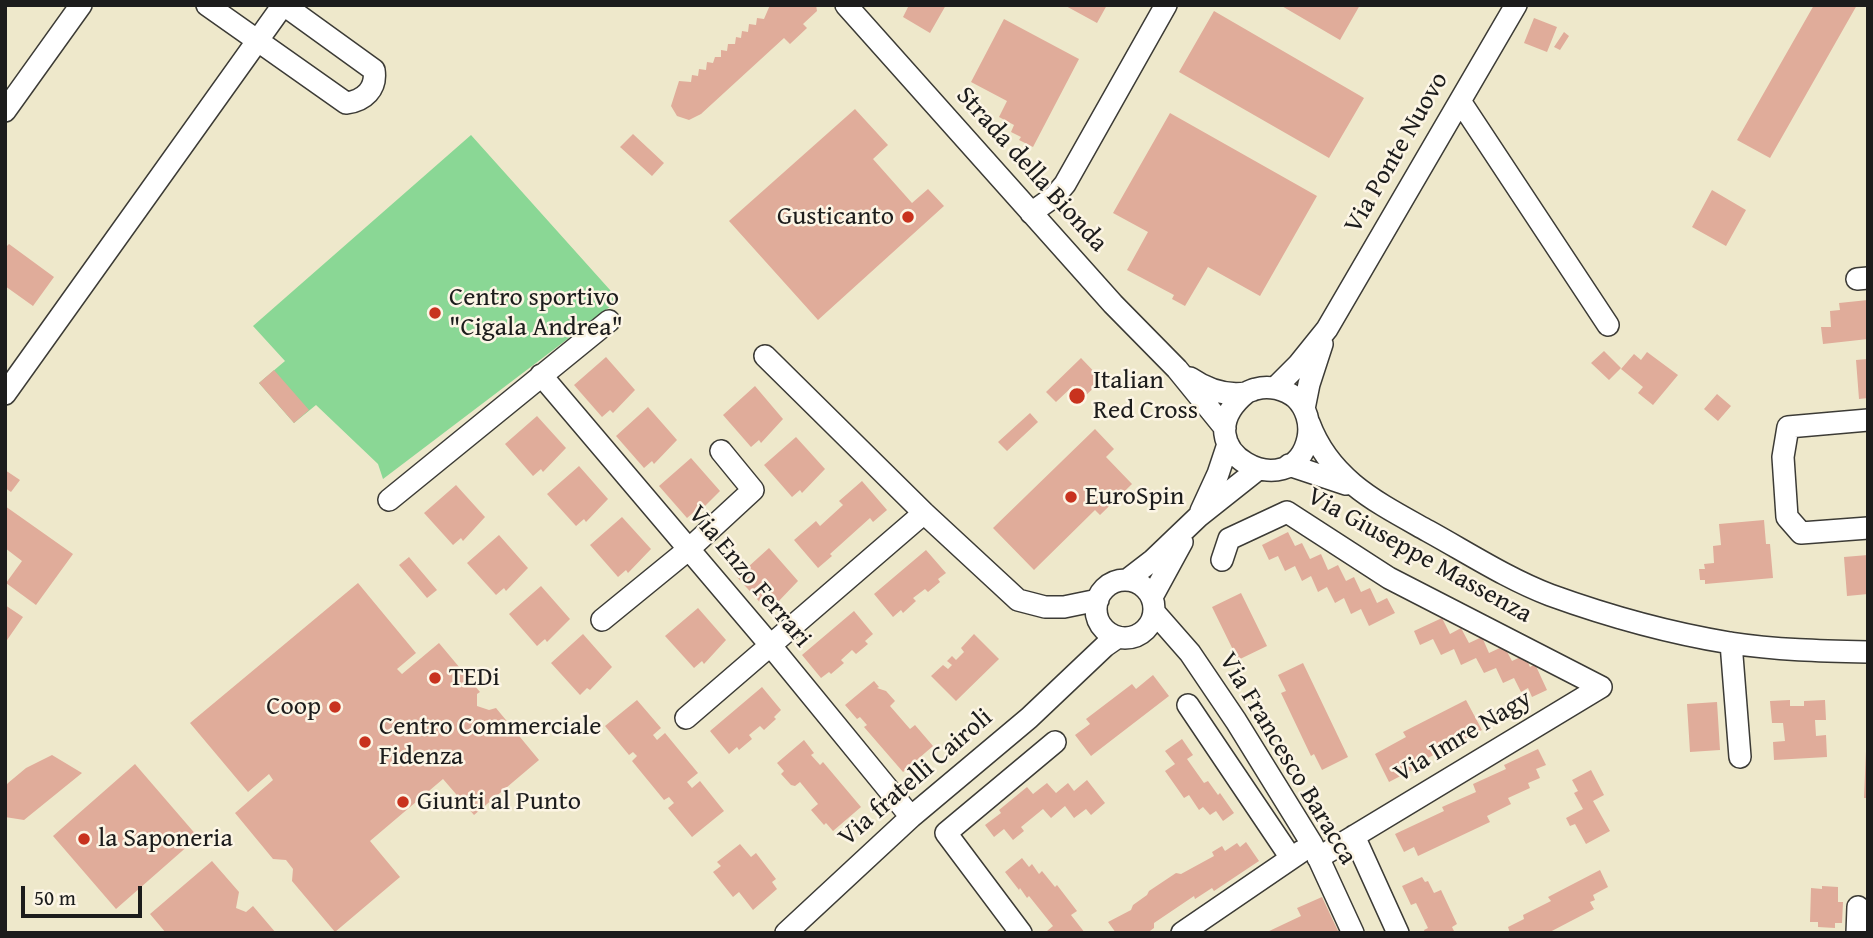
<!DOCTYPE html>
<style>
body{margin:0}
#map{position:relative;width:1873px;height:938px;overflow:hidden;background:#eee8cb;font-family:"Gentium Book Plus",serif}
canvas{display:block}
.frame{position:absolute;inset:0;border:7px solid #1c1c1c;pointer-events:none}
.scale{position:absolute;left:21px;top:886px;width:121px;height:32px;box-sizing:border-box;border:4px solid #1c1c1c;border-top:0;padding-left:9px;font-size:21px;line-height:24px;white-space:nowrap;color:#1c1c1c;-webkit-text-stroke:5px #fcf5e5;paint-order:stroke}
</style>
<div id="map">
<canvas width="1873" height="938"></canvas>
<div class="frame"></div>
<div class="scale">50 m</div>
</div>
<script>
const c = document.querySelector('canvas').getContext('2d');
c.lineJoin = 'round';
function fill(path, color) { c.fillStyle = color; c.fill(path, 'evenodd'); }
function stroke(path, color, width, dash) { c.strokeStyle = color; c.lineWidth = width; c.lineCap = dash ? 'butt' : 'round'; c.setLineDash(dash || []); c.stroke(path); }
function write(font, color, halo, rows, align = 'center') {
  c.font = font + ' "Gentium Book Plus",serif'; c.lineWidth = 5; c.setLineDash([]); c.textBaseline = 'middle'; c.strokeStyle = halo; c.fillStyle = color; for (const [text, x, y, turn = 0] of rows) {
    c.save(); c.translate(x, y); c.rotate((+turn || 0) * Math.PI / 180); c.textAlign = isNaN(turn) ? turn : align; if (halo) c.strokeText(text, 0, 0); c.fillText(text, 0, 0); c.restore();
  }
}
const green = new Path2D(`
 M471,135l148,165 -236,179 -5,-15 -62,-59 -22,18 -35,-40 26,-22 -32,-35z`);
const building = new Path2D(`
 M770,5h46l1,6 -14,13 4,4 -17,16 -6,-6 -83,76 -12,6 -12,-4 -6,-10 8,-25 12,1 1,-7 6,1 1,-7 7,1 1,-8 6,1 2,-6h6v-7l6,1 1,-7h7l1,-7 5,1 1,-7 6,1 1,-8 7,1 1,-7 7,1z
 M909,5h37l-16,28 -27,-16z
 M1064,5h43l-10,18z
 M1280,5h80l-20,35z
 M1814,5h43l-87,153 -33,-18z
 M1214,11l150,87 -35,60 -150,-86z
 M1534,18l23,9 -10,25 -23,-9z
 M1004,19l75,40 -46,88 -14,-7 2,-3 -10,-5 3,-7 -15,-8 8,-16 -36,-19z
 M1564,32l5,4 -9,14 -6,-3z
 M855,109l33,36 -15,14 39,44 16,-14 16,17 -126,114 -89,-99z
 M1170,113l147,83 -57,100 -52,-29 -23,39 -13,-7 2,-4 -47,-25 21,-38 -35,-19z
 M633,134l31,29 -12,13 -32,-29z
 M1712,190l34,20 -20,36 -34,-19z
 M9,244l45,33 -21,29 -28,-20v-38z
 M1868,300v39l-45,5 -2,-17h10l-1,-16 10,-1 -1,-7z
 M1604,351l17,17 -12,12 -18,-17z
 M1647,352l31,23 -25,30 -15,-12 5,-6 -22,-18 13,-15 7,6z
 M606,357l29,33 -22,23 -3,-3 -8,7 -28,-32z
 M1081,358l21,22 -18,17 -11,-11 -17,16 -10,-10z
 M1868,359v39l-9,1 -3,-39z
 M274,370l35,40 -15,13 -35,-40z
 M755,386l28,33 -22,24 -2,-3 -8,7 -28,-32z
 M1717,394l14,12 -13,15 -14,-12z
 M648,407l29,33 -23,24 -2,-3 -8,7 -28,-32z
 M1030,413l8,9 -31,29 -9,-9z
 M537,416l29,32 -23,24 -2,-3 -8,7 -28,-32z
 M1095,429l19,20 -8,8 26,27 -32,31 -5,-5 -61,60 -41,-42z
 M796,437l29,32 -23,24 -2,-3 -8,7 -28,-32z
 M691,458l29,33 -23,23 -2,-3 -8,7 -28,-32z
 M579,466l29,33 -22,23 -2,-3 -8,7 -29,-32z
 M5,470l15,10 -9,12 -6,-4z
 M862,481l25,29 -14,12 -3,-4 -40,36 2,2 -14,12 -24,-28 22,-19 4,5 23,-21 -4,-4z
 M456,485l29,32 -22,24 -2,-3 -8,7 -29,-32z
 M5,506l68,48 -37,51 -30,-22 16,-22 -17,-13z
 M622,517l29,32 -23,24 -2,-3 -8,7 -28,-32z
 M1764,520l2,24h4l3,34 -68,6v-4h-5l-1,-11h6l-1,-5 10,-1 -1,-17 8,-1 -2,-21z
 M1288,532l7,14 7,-3 8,16 11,-5 7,16 10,-5 8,16 8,-4 7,15 9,-4 7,15 10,-5 8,15 -26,13 -8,-17 -10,5 -7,-16 -9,5 -8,-16 -9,5 -7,-16 -9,5 -7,-15 -10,5 -7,-15 -9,4 -7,-15z
 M499,535l29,33 -22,23 -2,-3 -8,7 -29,-32z
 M769,548l29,33 -22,23 -2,-2 -8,7 -29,-32z
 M926,550l20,23 -8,6 2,3 -12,10 -3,-3 -12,9 3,3 -13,12 -2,-3 -8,7 -19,-23z
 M1868,555v39l-21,2 -3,-39z
 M409,557l28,33 -10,8 -28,-33z
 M358,583l58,70 -19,16 5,5 37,-31 41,49 -3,2v12l12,4 7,-2 43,52 -65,55 -31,-36 -73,62 30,36 -65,55 -43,-51 1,-12 -7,-9 -13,-1 -38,-46 38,-33 -4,-6 -21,18 -58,-69z
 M541,586l29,33 -23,23 -2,-3 -8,7 -28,-32z
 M1241,593l26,53 -29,14 -26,-53z
 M5,605l18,12 -18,26z
 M698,608l28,32 -22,24 -2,-3 -8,7 -29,-32z
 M854,611l19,23 -8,7 3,3 -12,10 -4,-4 -11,10 3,3 -13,11 -2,-2 -8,6 -19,-23z
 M1442,618l8,16 11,-6 8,15 13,-6 7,16 15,-7 8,15 13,-6 5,12 5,-3 12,26 -15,7 -4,-9 -7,4 -7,-14 -11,5 -7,-15 -12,5 -8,-15 -15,7 -7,-16 -13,6 -8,-16 -13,6 -6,-14z
 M583,634l29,33 -22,23 -3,-2 -7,7 -29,-32z
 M974,634l25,25 -43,42 -25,-25 12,-11 5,4 4,-4 -5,-4 5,-5 4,4 8,-8 -3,-4z
 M1303,663l45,94 -26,13 -8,-16 -3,2 -30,-63 5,-2 -8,-16z
 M1153,675l16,21 -78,60 -16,-21 15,-11 -4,-5 46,-35 4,5z
 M874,681l5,6 -2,1 9,3 9,10 -5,5 20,23 5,-4 18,21 -30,26 -39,-45 3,-2 -7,-8 -3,2 -12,-14z
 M762,687l19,23 -7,7 2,2 -12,11 -4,-4 -11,9 3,4 -13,11 -2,-3 -8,7 -19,-23z
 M637,700l24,28 -8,7 4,5 8,-7 33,40 -11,9 5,6 8,-7 24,30 -32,26 -24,-29 6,-5 -5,-6 -5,3 -32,-39 5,-5 -4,-4 -4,3 -24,-29z
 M1466,700l16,30 -62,32 2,3 -33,17 -14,-28 31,-17 -3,-5z
 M1790,700v6h14v-5l21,-1 1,20h-11l1,16 10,-1 1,22 -53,3 -1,-18 12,-1 -2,-18h-11l-2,-22z
 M1717,702l3,48 -30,2 -3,-48z
 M1182,739l11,16 -6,4 17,24 4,-2 10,14 2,-2 14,20 -11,8 -7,-10 -6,4 -7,-8 -4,3 -10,-15 -5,3 -19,-27 10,-7 -10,-13z
 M804,740l10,13 -3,2 9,10 3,-3 38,45 -28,24 -7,-8 -2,2 -13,-15 7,-6 -18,-22 -5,4 -4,-1 -10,-11 3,-3 -7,-8z
 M1538,749l8,16 -10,4 4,9 -12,5 2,5 -22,10 3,6 -24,12 3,6 -72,34 -4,-9 -10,5 -9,-18 49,-23 -2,-4 34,-15 -3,-8 33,-15 -2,-4z
 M1866,751h2v47h-4z
 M52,755l30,18 -58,47 -19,-3v-30l3,-4 18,-15z
 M135,764l63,73 -82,72 -63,-73z
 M1591,770l13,25 -11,6 17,30 -24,13 -11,-20 -5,2 -4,-8 17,-9 -9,-16 4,-2 -6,-11z
 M1087,780l18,23 -14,12 -5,-6 -12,9 -9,-12 -14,12 -8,-9 -22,18 3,4 -11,9 -9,-11 -10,8 -9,-12 16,-12 -2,-3 28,-23 6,7 14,-11 9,10 12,-10 6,8z
 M1246,842l13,19 -45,30 -2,-3 -17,11 -1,-3 -40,27v5l-7,5h-31l-8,-11 23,-12 2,-5 14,-10 2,-4 27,-18 5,1 33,-18 -2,-4 10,-6 3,5 12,-8 3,4z
 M740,844l11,13 5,-4 20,26 -4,3 5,7 -24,21 -14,-18 -6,5 -20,-25 8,-6 -4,-4z
 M1022,858l7,9 3,-3 7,10 3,-3 13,16 2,-2 20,26 -6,4 14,18h-37l-1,-2 6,-5 -24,-30 -2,2 -7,-10 -1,2 -14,-18z
 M212,861l27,31 -3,16 10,4 7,-6 23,27h-110l-16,-19z
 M1600,870l8,17 -15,8 2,5 -5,2 4,7 -46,24h-38l-2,-6 16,-8 -1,-4 28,-14 -3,-4z
 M1422,877l3,5 3,-1 6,12 7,-3 16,34 -5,3 3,6h-30l-1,-3 4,-2 -12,-25 -5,2 -9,-19z
 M1822,886l16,1v15h5l-1,21h-7v5l-17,-1v-5h-8l1,-34 11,1z
 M1322,897l17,36h-74l36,-17 -4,-8z`);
const minor = new Path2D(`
 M207,5l139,98c18,-2 31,-14 28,-33l-90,-65
 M846,5l267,299 64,65 48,59
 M1460,101l148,224
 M5,111l76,-106
 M1031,213l24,-17 10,-12 101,-179
 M1857,279l11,-1
 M765,356l159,157 94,87 27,7h19l34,-7
 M541,375l230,271 140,171
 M1190,378c16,11 36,18 56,15 1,-1 9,-4 10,-4 13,-4 29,0 40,9 10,10 15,25 12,40 -15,71 -130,11 -62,-45
 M1275,388l23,-23 29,-36 189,-324
 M5,394l278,-389
 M1304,409l5,-25 13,-40
 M1868,420l-80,7 -5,30 4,60 14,16 67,-5
 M1309,423c21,57 69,80 119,108 40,22 80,48 122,64 58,21 119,38 180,48 46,7 92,8 138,9
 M1289,465l57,19
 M389,500l220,-179
 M1201,511l17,-37 10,-30
 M1222,560l7,-21 58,-27 102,66 212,109
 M1127,580l26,-20 46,-44 58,-46
 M1096 609a29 29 0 1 1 58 0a29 29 0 1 1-58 0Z
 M1152,597l30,-55
 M1154,612l36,41 46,68 76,123 41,89
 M602,620l87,-71 64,-59 -32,-39
 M1731,643l9,114
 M1188,705l103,153
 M686,718l238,-205
 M1354,836l44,97
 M1318,858l283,-171
 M786,933l125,-116 118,-99 76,-72 13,-9
 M1021,933l-75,-100 109,-91
 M1182,933l120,-82
 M1857,933l1,-26`);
const markers = [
 [908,217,7,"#c8321e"],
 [435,313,7,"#c8321e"],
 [1077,396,9,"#c8321e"],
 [1071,497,7,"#c8321e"],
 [435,678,7,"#c8321e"],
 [335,707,7,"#c8321e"],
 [365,742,7,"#c8321e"],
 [403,802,7,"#c8321e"],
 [84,839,7,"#c8321e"]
];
const streetNames = [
 ["Via Ponte Nuovo",1397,153,-60],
 ["Strada della Bionda",1031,170,48],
 ["Via Giuseppe Massenza",1419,556,29],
 ["Via Enzo Ferrari",749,577,50],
 ["Via Imre Nagy",1463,737,-31],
 ["Via Francesco Baracca",1287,759,59],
 ["Via fratelli Cairoli",916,778,-41]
];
const poiNames = [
 ["Gusticanto",894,217,"right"],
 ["Centro sportivo",449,298],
 ["\"Cigala Andrea\"",449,328],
 ["Italian",1093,381],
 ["Red Cross",1093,411],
 ["EuroSpin",1085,497],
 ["TEDi",449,678],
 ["Coop",321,707,"right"],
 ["Centro Commerciale",379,727],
 ["Fidenza",379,757],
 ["Giunti al Punto",417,802],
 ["la Saponeria",98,839]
];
fill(green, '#8ad795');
fill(building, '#e0ac9a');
stroke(minor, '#3c3b36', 24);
stroke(minor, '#fff', 21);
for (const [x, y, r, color] of markers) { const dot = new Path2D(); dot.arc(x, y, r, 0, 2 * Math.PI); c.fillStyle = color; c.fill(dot); stroke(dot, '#fcf5e5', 2.5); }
write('26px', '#1c1c1c', '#fcf5e5', streetNames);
write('26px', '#1c1c1c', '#fcf5e5', poiNames, 'left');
</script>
